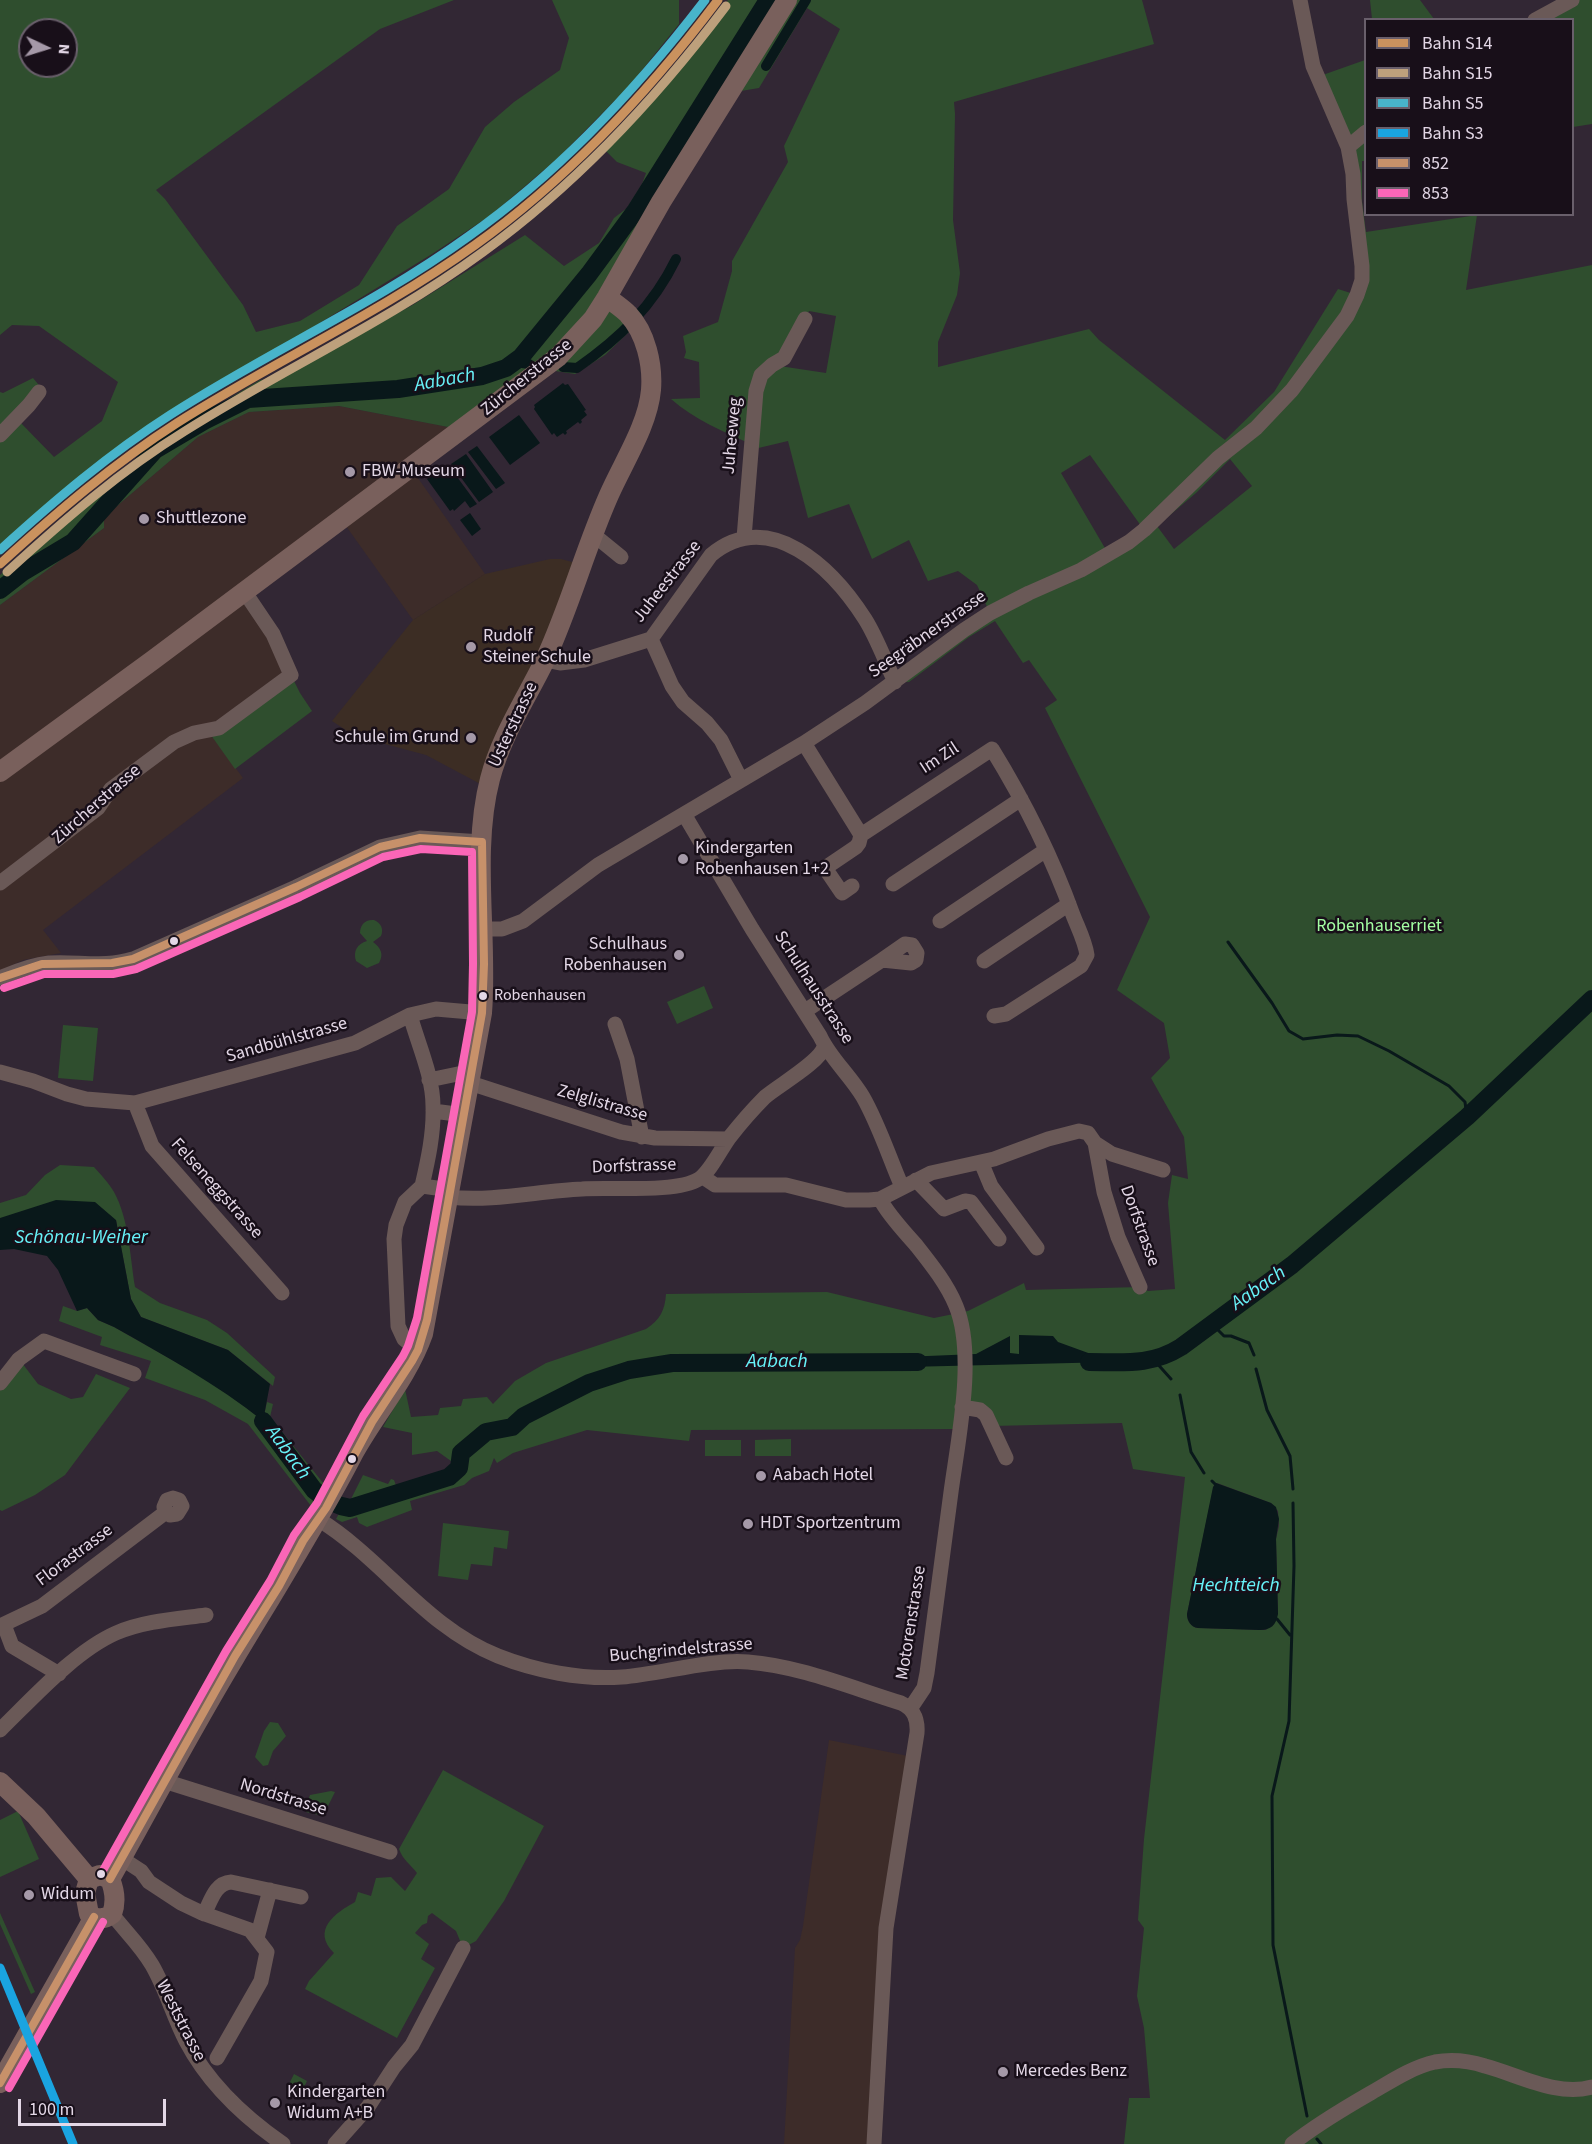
<!DOCTYPE html>
<meta charset="utf-8">
<style>
body{margin:0}
#map{position:relative;width:1592px;height:2144px;overflow:hidden;background:#322734;font-family:"Source Sans 3",sans-serif}
canvas{display:block}
.legend{position:absolute;left:1364px;top:18px;width:210px;height:198px;box-sizing:border-box;background:#180f19;border:2px solid #695f6b;margin:0;padding:8px 10px;list-style:none;font-size:18px;color:#e3d7e6}
.legend li{display:flex;align-items:center;gap:12px;height:30px}
.legend b{width:30px;border:2px solid #695f6b}
.north{position:absolute;left:18px;top:18px;width:60px;height:60px;box-sizing:border-box;background:#180f19;border:2px solid #695f6b;border-radius:50%;rotate:94deg;font-size:16px;font-weight:700;line-height:24px;text-align:center;color:#e3d7e6}
.north::after{content:'';display:block;margin:auto;width:21px;height:27px;background:#a599a8;clip-path:polygon(50% 0,100% 100%,50% 72%,0 100%)}
.scale{position:absolute;left:18px;top:2099px;width:148px;height:27px;box-sizing:border-box;border:3px solid #e3d7e6;border-top:0;padding-left:8px;font-size:18px;line-height:21px;white-space:nowrap;color:#e3d7e6;-webkit-text-stroke:4px #180f19;paint-order:stroke}
</style>
<div id="map">
<canvas width="1592" height="2144"></canvas>
<ul class="legend">
<li><b style="height:8px;background:#ca925e"></b>Bahn S14</li>
<li><b style="height:8px;background:#bda07c"></b>Bahn S15</li>
<li><b style="height:8px;background:#48b4ca"></b>Bahn S5</li>
<li><b style="height:8px;background:#1aa4e0"></b>Bahn S3</li>
<li><b style="height:8px;background:#c7916a"></b>852</li>
<li><b style="height:8px;background:#fa66b7"></b>853</li>
</ul>
<div class="north">N</div>
<div class="scale">100 m</div>
</div>
<script>
const c = document.querySelector('canvas').getContext('2d');
c.lineJoin = 'round';
function fill(path, color) { c.fillStyle = color; c.fill(path, 'evenodd'); }
function stroke(path, color, width, dash) { c.strokeStyle = color; c.lineWidth = width; c.lineCap = dash ? 'butt' : 'round'; c.setLineDash(dash || []); c.stroke(path); }
function write(font, color, halo, rows, align = 'center') {
  c.font = font + ' "Source Sans 3",sans-serif'; c.lineWidth = 5; c.setLineDash([]); c.textBaseline = 'middle'; c.strokeStyle = halo; c.fillStyle = color; for (const [text, x, y, turn = 0] of rows) {
    c.save(); c.translate(x, y); c.rotate((+turn || 0) * Math.PI / 180); c.textAlign = isNaN(turn) ? turn : align; if (halo) c.strokeText(text, 0, 0); c.fillText(text, 0, 0); c.restore();
  }
}
const commercial = new Path2D(`
 M339,406l109,21 -37,41 74,106 -72,46 -72,-101 -96,72 46,84 -83,56 35,47 -200,152 18,23 -38,7 -23,11v-366l104,-77v-11l94,-80 51,-25z
 M829,1740l84,17 -23,137 -16,250h-90l11,-196 5,-8 3,-14z`);
const education = new Path2D(`
 M550,559h11l22,6 -95,223 -62,-33 -71,-19 -23,-15 81,-101 72,-46z`);
const green = new Path2D(`
 M0,0h454l-74,29 -224,161 9,9 78,106 13,27 44,-11 59,-36 38,-59 52,-37 36,-62 29,-25 46,-32 9,-32 -17,-38h127v24l-49,61 -72,73 -67,57 -59,39 -127,78 -140,84 -79,58 -86,72v-154l3,1 30,-15 5,6 1,8 -22,27 37,38 48,-36 16,-39 -79,-56 -27,-1 -12,10zM30,30h36v36h-36z
 M728,0h414l12,44 -200,58 1,12 -2,106 7,53 -3,22 -19,47v25l151,-38 10,11 126,100 49,-48 64,-103 19,6 -4,-121 -36,-97 48,-17 1,101h-4v40l4,31 111,-17 -11,75 126,-25v1879h-468l5,-46h21l-6,-70 -7,-32 7,-68 -6,-8 6,-81 41,-362 -52,-8 -11,-46 -130,3 -30,-19 -2,22 -269,1 -2,11 -102,-11 -74,23 -16,10 -3,-5 -5,13 -17,7 -8,7 -54,16 2,9 -45,17 -8,-4 -2,-6 -15,5 -6,-3 11,-20h4l12,-24 25,9 3,-5 3,1 3,8 56,-18 -2,-9 -14,-10 -25,4v-22l-29,-6 22,-38 6,28 27,-2 2,-7 21,-2 2,-7 24,-2 6,7 22,-23 31,-18 100,-34c14,-9 19,-19 20,-35l161,-2 107,26 34,-7 56,-28 2,7 114,-3 8,4 27,-2 -7,-86 4,-28 16,4 -4,-42 -33,-59 19,-20 -6,-35 -47,-33 33,-73 -105,-209 12,-8 -28,-40 -6,3 -28,-42 -26,16 -60,45h-14l95,-69 -13,-28 -19,-14 -30,10 -19,-41 -37,19 -23,-55 -41,14 -20,-77 -38,9 1,-6c-29,-13 -56,-24 -80,-45l29,-1 -1,-36 -15,-4 2,-6 -3,-16 35,-14 14,-51v-10l56,-99 -4,-16 56,-117 -33,-21 -48,80 -30,5 -122,204 29,28 -31,30 -30,19 -33,-5 -89,68 -5,-10 -109,-21 -90,6 -51,25 -94,80v11l-104,77v-30l152,-130 108,-65 13,-1 138,-73 114,-71 39,31 35,-23 15,-25 13,-10 15,-24 4,-11 -29,-11 -15,-15c45,-46 88,-94 126,-147zM809,311l27,5 -10,57 -53,-8 11,-7zM1090,455l54,75 -35,25 -48,-82zM1230,459l22,27 -78,63 -17,-23 39,-33zM1217,1483l54,20 7,8 1,15 -3,13 2,75 -12,16 -68,-2c-7,-1 -11,-7 -11,-14l27,-129z
 M1370,0h50l14,19h-62z
 M1572,0h20v124l-19,3 -1,-107h-37z
 M291,675l9,18 12,18 -77,58 -27,-38z
 M374,920c7,3 10,9 7,16l-8,6c8,6 11,12 6,21l-12,5 -11,-7c-3,-10 1,-17 11,-20l-7,-8c0,-8 5,-14 14,-13z
 M704,986l9,22 -36,16 -10,-22z
 M63,1025l35,3 -5,53 -35,-3z
 M60,1165l34,2c7,8 15,16 20,25 15,27 16,64 21,95l25,16 47,17 20,13 48,44 -2,9 -45,-36 -87,-33 -10,-18 -15,-79 -116,-2v-15l26,-8 19,-20z
 M63,1306l14,5 10,-3 11,12 16,7 97,55 52,38 4,-18 6,2 -3,13 54,67 -13,22 -63,-82 -43,-24 -60,-22 6,-17 -51,-16 2,-8 -43,-16z
 M19,1359l19,25 33,15 12,-2 13,-23 34,14 -65,87 -30,20 -33,16 -2,-1v-127z
 M791,1439v17h-36v-16z
 M705,1440h36v16h-36z
 M443,1523l66,8 -2,18 -13,-2 -2,19 -21,-2 -3,16 -30,-4z
 M270,1722l8,1 8,13 -13,15 -5,14 -5,1 -8,-9 9,-26z
 M443,1770l101,56 -40,75 -28,40 -13,7 -7,-17 -24,-18 -4,3 -1,7 -5,2 -7,8 14,11 -8,15 14,9 -38,70 -92,-49 4,-8 25,-28c-23,-23 1,-40 21,-51l3,-10 13,4 5,-18 15,-1 14,14 12,-18c-7,-9 -14,-13 -18,-24z
 M331,1791l4,1 -12,24 -17,-4 -1,-4 5,-13z
 M18,1811l21,48 -39,18v-57z
 M0,1913l35,79 -4,2 -31,-70z
 M294,2074l13,7 -7,14 -13,-7z`);
const water = new Path2D(`
 M563,383l2,2 3,-1 18,26 -2,1 3,4 -6,5 1,2 -2,2 -2,-2 -12,9 1,2 -2,2 -2,-2 -6,4 -3,-4 -2,2 -18,-26 1,-2 -1,-2z
 M519,415l21,28 -30,22 -21,-28z
 M477,446l28,37 -9,6 -28,-37z
 M466,454l27,38 -14,10 -28,-38z
 M449,466l28,38 -7,4 -5,-7 -11,10 -1,-2 -3,2 -23,-32 14,-11 2,2z
 M470,513l11,16 -9,7 -12,-16z
 M56,1200l39,2 21,18 15,79 10,18 87,33 42,34 -7,37c-46,-37 -98,-65 -149,-94l-16,-7 -11,-12 -10,3 -19,-41 -11,-14 -33,-7 -14,1v-32z
 M1019,1335l34,1 5,6 55,20 -207,5 -11,-5 8,-5 73,-3 34,-18v17l9,1z
 M1216,1483l55,20 5,4 3,12 -3,20 2,75c-2,11 -7,16 -18,16l-62,-2c-7,-1 -11,-7 -11,-14l26,-127z`);
const stream = new Path2D(`
 M1228,942l44,61 17,28 14,8 34,-4 21,1 31,15 60,35 16,16 2,15
 M1212,1324l12,12h7l18,7 5,12
 M1154,1360l17,19
 M1256,1369l11,41 23,46 3,33
 M1180,1395l11,57 13,21
 M1212,1481l3,3
 M1293,1503l1,63 -5,155 -17,75 1,149 34,171
 M1277,1619l13,16
 M1317,2139l4,5`);
const canal = new Path2D(`
 M766,66l40,-66
 M515,362l14,2
 M563,367l14,1c43,-30 76,-62 99,-109`);
const river = new Path2D(`
 M0,590l23,-18 50,-30 82,-92 49,-29 44,-22 150,-10 84,-13 24,-8 15,-11 68,-83 47,-64 132,-210
 M1089,1362c34,0 62,4 92,-15l111,-82 175,-148 125,-118
 M263,1421l51,69c10,9 22,16 36,18l99,-31 10,-9 2,-15 25,-21 26,-5 12,-11 65,-33 40,-13 43,-7 246,-1`);
const minor = new Path2D(`
 M1300,0l13,66 35,81
 M1535,20l37,-20
 M0,435l29,-30 10,-13
 M594,535l27,22
 M744,538l12,-147 5,-16 11,-10 12,-7 21,-39
 M651,639l21,47 11,16 24,21 14,17 20,40
 M545,660l15,3 24,-3 67,-21 60,-84c59,-49 122,14 154,64 12,19 20,42 30,63
 M804,743l57,92 131,-86c32,52 60,108 81,166 5,13 12,26 14,40l-6,11 -75,48 -12,2
 M684,814l68,115 68,107c10,22 30,39 43,61 16,28 26,60 39,90
 M0,883l98,-75 13,-19 63,-47 20,-9 25,-5 72,-53 -18,-41 -29,-43
 M893,884l128,-85
 M852,886l-10,7 -17,-25 31,-21 3,-4 2,-8
 M940,921l106,-71
 M484,929h18l21,-8 75,-56 206,-122 61,-40 99,-73 26,-17 39,-20 52,-23 48,-28 15,-12 74,-72 38,-30 36,-38 55,-74 10,-21 5,-15v-14l-8,-67 -1,-25 -5,-27 18,-15
 M984,961l85,-57
 M0,978c16,-7 31,-13 49,-15 28,-2 56,5 84,-4l163,-72 84,-40 40,-9 62,4
 M805,1011l77,-51 29,3 5,-3 1,-7 -5,-8 -7,-1 -23,16
 M410,1015c8,29 23,61 23,91 1,27 -5,54 -11,80
 M615,1024l12,35 15,78
 M0,1072l33,9 34,13 19,5 49,4 220,-60 55,-28 26,-6 46,4
 M429,1080l43,-9
 M470,1083l151,49 34,6 73,1
 M135,1103l17,43 130,147
 M433,1111l31,4
 M1095,1143l9,49 14,45 22,50
 M981,1162l10,24 46,62
 M703,1177l12,8h71l60,15h23l11,-1 51,-26 63,-14 54,-20 31,-8 9,2 7,10 17,11 51,16
 M916,1180l28,29 21,-8 6,1 28,37
 M449,1197c44,5 89,-6 133,-8 29,-2 95,4 117,-10 11,-7 22,-30 30,-41 11,-14 23,-28 36,-41 14,-12 55,-35 59,-50
 M880,1199c9,17 23,31 36,46 15,19 31,39 40,61 20,49 2,134 -5,186 -8,60 -16,121 -24,181l-3,15 -14,21
 M418,1350l-14,-11 -6,-13 -4,-87 2,-14 9,-23 17,-16 29,4
 M0,1383l19,-24 25,-18 90,33
 M962,1407l18,3 6,5 20,43
 M318,1519c65,40 107,108 180,137 38,15 83,24 124,21 39,-3 87,-18 126,-15 52,4 104,26 153,41 13,6 17,16 16,30l-31,195 -12,216
 M4,1625l8,21 47,28
 M0,1626l42,-20 124,-94 4,3 7,-1 5,-8 -3,-6 -6,-2 -6,2 -3,7 2,5
 M0,1730c32,-31 75,-79 116,-97 28,-12 60,-14 90,-18
 M164,1781l226,71
 M121,1858l20,13 8,11 32,21 21,10 48,17 17,22 -6,29 -44,77
 M112,1914c13,17 29,32 40,51 14,24 21,51 34,76 22,42 58,76 97,103
 M204,1914c7,-13 11,-31 27,-32l70,15
 M257,1938l13,-48
 M335,2144l33,-37 26,-40 18,-22 51,-97
 M1292,2144c24,-19 51,-35 77,-50 21,-12 43,-27 66,-32 17,-3 34,-1 50,4 34,9 72,31 107,21`);
const major = new Path2D(`
 M0,772l153,-112 405,-303 35,-38 14,-22 54,-95 126,-202
 M0,1782l36,34 53,63
 M100,1875l10,4c5,12 6,24 2,35 -8,6 -16,6 -23,0l-4,-21 4,-14z
 M110,1879c41,-74 81,-149 125,-222 40,-67 81,-132 117,-201 22,-41 55,-77 71,-122l59,-321c6,-75 -11,-162 8,-234 11,-43 36,-80 55,-119 25,-54 40,-111 64,-165 14,-32 39,-70 42,-105 2,-25 -5,-57 -23,-76 -6,-6 -14,-11 -21,-17
 M0,2083l94,-166`);
const bus1 = new Path2D(`
 M0,978l42,-14 70,-1 21,-4 163,-72 84,-40 40,-9 62,4 2,122 -2,49 -55,307 -9,30 -6,11 -40,61 -46,86 -23,33 -24,45 -44,70 -125,223
 M0,2083l94,-166`);
const bus2 = new Path2D(`
 M4,988l40,-14h69l23,-5 164,-72 83,-40 38,-8 51,3 1,112 -1,48 -55,306 -9,28 -5,10 -40,60 -46,87 -23,32 -24,46 -44,70 -125,223
 M9,2088l94,-166`);
const rail1 = new Path2D(`
 M0,564c56,-51 113,-100 177,-141 98,-62 203,-110 298,-178 95,-68 173,-152 243,-245`);
const rail2 = new Path2D(`
 M7,572c56,-51 113,-101 178,-141 98,-62 204,-110 298,-179 95,-69 173,-153 243,-246`);
const rail3 = new Path2D(`
 M0,550c54,-49 109,-96 170,-135 98,-63 205,-111 299,-179 92,-65 168,-147 236,-236`);
const rail4 = new Path2D(`
 M0,1968l73,176`);
const markers = [
 [350,472,6,"#a599a8"],
 [144,519,6,"#a599a8"],
 [471,647,6,"#a599a8"],
 [471,738,6,"#a599a8"],
 [683,859,6,"#a599a8"],
 [174,941,5,"#e3d7e6"],
 [679,955,6,"#a599a8"],
 [483,996,5,"#e3d7e6"],
 [352,1459,5,"#e3d7e6"],
 [761,1476,6,"#a599a8"],
 [748,1524,6,"#a599a8"],
 [101,1874,5,"#e3d7e6"],
 [29,1895,6,"#a599a8"],
 [1003,2072,6,"#a599a8"],
 [275,2103,6,"#a599a8"]
];
const busNames = [
 ["Robenhausen",494,996]
];
const streetNames = [
 ["Zürcherstrasse",527,378,-39],
 ["Juheeweg",733,436,-85],
 ["Juheestrasse",668,582,-52],
 ["Seegräbnerstrasse",928,635,-35],
 ["Usterstrasse",514,725,-65],
 ["Im Zil",940,759,-33],
 ["Zürcherstrasse",97,805,-41],
 ["Schulhausstrasse",813,988,57],
 ["Sandbühlstrasse",287,1041,-16],
 ["Zelglistrasse",602,1104,16],
 ["Dorfstrasse",634,1167,-2],
 ["Felseneggstrasse",216,1189,48],
 ["Dorfstrasse",1139,1226,70],
 ["Florastrasse",75,1556,-37],
 ["Motorenstrasse",912,1623,-81],
 ["Buchgrindelstrasse",681,1651,-5],
 ["Nordstrasse",283,1798,17],
 ["Weststrasse",180,2021,63]
];
const poiNames = [
 ["FBW-Museum",362,472],
 ["Shuttlezone",156,519],
 ["Rudolf",483,637],
 ["Steiner Schule",483,658],
 ["Schule im Grund",459,738,"right"],
 ["Kindergarten",695,849],
 ["Robenhausen 1+2",695,870],
 ["Schulhaus",667,945,"right"],
 ["Robenhausen",667,966,"right"],
 ["Aabach Hotel",773,1476],
 ["HDT Sportzentrum",760,1524],
 ["Widum",41,1895],
 ["Mercedes Benz",1015,2072],
 ["Kindergarten",287,2093],
 ["Widum A+B",287,2114]
];
const parkNames = [
 ["Robenhauserriet",1379,927]
];
const waterNames = [
 ["Aabach",445,381,-10],
 ["Schönau-Weiher",81,1239],
 ["Aabach",1259,1289,-35],
 ["Aabach",777,1363],
 ["Aabach",287,1453,54],
 ["Hechtteich",1236,1587]
];
fill(commercial, '#3d2c29');
fill(education, '#3c2d24');
fill(green, '#2f4e2e');
fill(water, '#09181a');
stroke(stream, '#09181a', 3);
stroke(canal, '#09181a', 10);
stroke(river, '#09181a', 18);
stroke(minor, '#6a5957', 15);
stroke(major, '#79605c', 20);
stroke(bus1, '#c7916a', 8);
stroke(bus2, '#fa66b7', 8);
stroke(rail1, '#ca925e', 9);
stroke(rail2, '#bda07c', 9);
stroke(rail3, '#48b4ca', 9);
stroke(rail4, '#1aa4e0', 9);
for (const [x, y, r, color] of markers) { const dot = new Path2D(); dot.arc(x, y, r, 0, 2 * Math.PI); c.fillStyle = color; c.fill(dot); stroke(dot, '#180f19', 2); }
write('16px', '#e3d7e6', '#180f19', busNames, 'left');
write('18px', '#e3d7e6', '#180f19', streetNames);
write('18px', '#e3d7e6', '#180f19', poiNames, 'left');
write('18px', '#a4fea3', '#180f19', parkNames);
write('italic 20px', '#67f2f8', '#180f19', waterNames);
</script>
